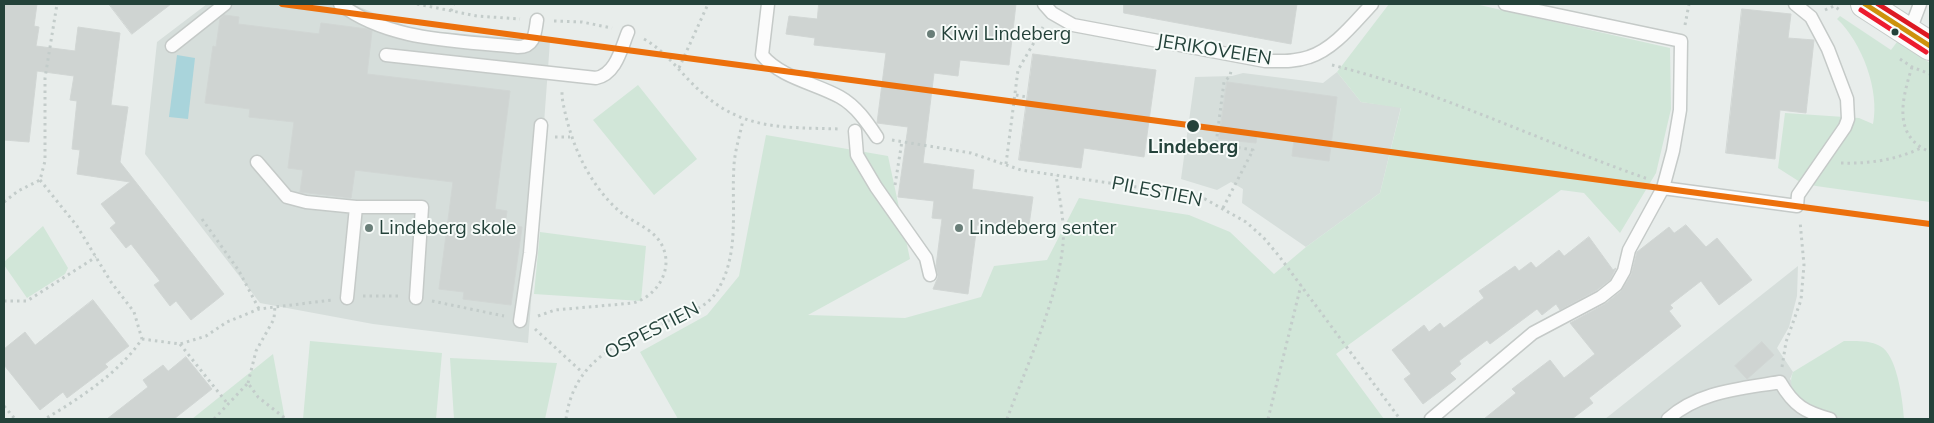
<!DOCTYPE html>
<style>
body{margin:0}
#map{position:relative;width:1934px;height:423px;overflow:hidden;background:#e8edeb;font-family:Mulish,sans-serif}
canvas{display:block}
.frame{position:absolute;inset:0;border:5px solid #24423a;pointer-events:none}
</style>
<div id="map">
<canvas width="1934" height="423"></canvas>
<div class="frame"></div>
</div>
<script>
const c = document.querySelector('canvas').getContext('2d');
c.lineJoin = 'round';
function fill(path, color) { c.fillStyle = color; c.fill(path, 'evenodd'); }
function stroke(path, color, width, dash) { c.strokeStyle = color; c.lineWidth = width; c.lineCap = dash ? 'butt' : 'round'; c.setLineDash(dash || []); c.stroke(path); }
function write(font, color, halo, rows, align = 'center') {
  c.font = font + ' Mulish,sans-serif'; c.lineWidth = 4; c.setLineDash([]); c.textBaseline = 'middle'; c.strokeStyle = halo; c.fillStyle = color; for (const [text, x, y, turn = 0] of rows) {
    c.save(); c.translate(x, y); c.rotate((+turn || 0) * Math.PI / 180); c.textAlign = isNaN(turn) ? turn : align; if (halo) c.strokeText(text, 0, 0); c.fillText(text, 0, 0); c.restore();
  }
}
const built = new Path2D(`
 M207,4h145l64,26 134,11 -22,302 -155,-19 -113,-21 -115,-149 12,-112z
 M1337,72l24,30 40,5 -21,86 -74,54 -64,-44 1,-14 -12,-7 -14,8 -36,-11 14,-102 37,-1 11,-3 80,10z
 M1798,266l-1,30 -8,31 -12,21 16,24 -3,7 24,29 37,11h-246z`);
const green = new Path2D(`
 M1389,4h86l195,44 1,61 -15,64 -36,60 -36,-40 -23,-3 -225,164 48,65h-706l-38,-67 67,-37 32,-39 27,-141 122,21 22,103 -102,56 97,3 76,-21 13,-31 53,-6 32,-62 110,17 41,17 44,42 32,-27 74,-54 21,-85 -40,-6 -24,-30z
 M1840,16l51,34 6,-8 33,21v139l-114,-16 -16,-4 -22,-14 7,-55 74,5 14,6c7,-33 -11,-82 -36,-105z
 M638,85l59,74 -43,36 -61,-75z
 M43,226l25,42 -3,6 -38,24 -23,-33v-3z
 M540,232l106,14 -5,55 -107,-7z
 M310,341l132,12 -6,66h-133z
 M1844,341c12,0 25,-1 36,5 17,8 23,55 24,73 -17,0 -34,1 -50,0 -23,-1 -73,-18 -61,-47z
 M273,354l12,65h-93z
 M450,358l107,5 -12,56h-91z`);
const water = new Path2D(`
 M177,55l18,3 -7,61 -19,-2z`);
const building = new Path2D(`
 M4,4h33l-3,22 5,1 -3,19 39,5 3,-24 42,6 -9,72 17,2 -8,55 104,132 -33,26 -15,-19 -6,5 -16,-21 6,-4 -29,-37 -5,4 -16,-20 6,-5 -15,-19 29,-22 -53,-8 3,-24 -8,-1 5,-48 -7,-1 4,-24 -37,-5 -8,71 -25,-2z
 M109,4h62l-39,30z
 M819,4h197l-7,61 -49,-5 -2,16 -24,-3 -11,90 51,7 -2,19 61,8 -5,35 -51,-7 -9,69 -35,-5 5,-12 -2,-11 6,-47 -10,-1 2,-17 -36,-4 10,-70 -31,-4 9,-70 -72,-8 1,-7 -29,-4 3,-18 28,3z
 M1124,4h173l-6,40 -167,-31z
 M1742,9l49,5 -3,24 26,2 -8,73 -26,-3 -5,49 -49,-6z
 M224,15l15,2 -1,7 81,10 2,-11 46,6 5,2 -5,43 143,17 -15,118 12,2 -2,14 17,2 -11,78 -48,-6 1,-7 -25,-3 14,-107 -98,-12 -4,28 -51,-6 3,-22 -15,-2 6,-46 -45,-5 1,-8 -45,-6 8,-57 3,1 4,-28z
 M1033,54l123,16 -12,87 -60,-9 -3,20 -62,-8z
 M1227,82l110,15 -8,64 -37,-5 2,-16 -37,-6 -1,9 -37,-4z
 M1686,225l20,22 11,-9 35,42 -33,25 -18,-24 -31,24 3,3 -4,3 12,15 -92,72 4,5 -21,16h-88l32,-26 -4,-4 38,-29 14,18 31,-24 -25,-31 35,-19 16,-13 10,-16 6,-23 32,-25 5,6z
 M1589,237l24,33 3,-2 -6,12 -13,10 -37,20 -4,-6 -14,11 -5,-6 -47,35 -3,-4 -28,21 2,3 -11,9 6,6 -33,25 -19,-25 7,-5 -19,-24 32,-25 5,7 11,-9 4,5 40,-30 -5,-7 36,-25 4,5 12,-9 5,6 23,-18 5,6z
 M93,300l36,46 -24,18 3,3 -41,31 -4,-6 -23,18 -36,-45v-16l21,-17 10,13z
 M1762,342l12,13 -27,24 -12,-13z
 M186,357l26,32 -38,30h-67l41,-32 -5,-7 20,-15 5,6z`);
const path = new Path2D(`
 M417,4l60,12 43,3
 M1825,10l9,-4 7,5
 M451,11l3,-7
 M554,21l28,1 30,6
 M1685,25l4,-21
 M644,39c23,13 37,35 56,52 43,40 85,36 140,38
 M1900,59l12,8 18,7
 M1332,65c109,27 210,77 316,114
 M1912,67c-10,32 -20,69 18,85
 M679,68l29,-64
 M1016,95l11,2
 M555,137h15
 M892,140l79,13 50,17 170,25 14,4 41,23 17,15 16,19 121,163
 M1841,163c27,1 55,-3 80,-15
 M1006,164l12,-94 25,-43
 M40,180l37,46 34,56 23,30 8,27c-23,34 -62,59 -97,80
 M895,185l7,-44
 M4,202l14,-11 22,-11 5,-19v-83l12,-74
 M1223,208l30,-58 -37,-6 8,-62 6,-6 1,-5
 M202,219l37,52 20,38
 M363,296h36
 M4,301h23l69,-44
 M432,301l72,15
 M538,316l17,-6 78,-7c22,-6 39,-30 31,-53 -7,-21 -30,-26 -45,-39 -33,-30 -50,-72 -57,-114v-7
 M535,329l48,44
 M142,339l38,5 26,-8 21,-14 32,-13 73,-9
 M180,344l47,59
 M1782,367l4,-25 15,-42 3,-35 -4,-44
 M248,383l8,-32 18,-32 1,-13
 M4,406l11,13
 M214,419l34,-36 10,14 28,22
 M566,419c8,-61 56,-78 107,-100 15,-6 32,-11 42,-25 26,-37 16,-86 19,-129 1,-15 6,-30 9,-45
 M1007,419c19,-52 51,-120 56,-175 2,-23 -4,-47 -7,-69
 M1268,419l33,-134`);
const service = new Path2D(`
 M340,4c50,38 117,36 178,43 17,0 17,-14 19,-27
 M768,4l-6,51c19,23 53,28 78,42 16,9 27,25 37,40
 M1044,4l8,9 21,12 192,36c15,0 30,1 44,-4 25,-8 45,-34 63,-53
 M1909,33l11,-29
 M172,46l53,-42
 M386,55l210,23c20,-4 25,-29 32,-46
 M855,131l2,24 19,32 50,71 4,17
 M257,162l30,35 19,5 50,5 -9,91
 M1663,188l134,18 1,-11 47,-68 3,-8 -1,-20 -19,-50 -17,-32 -16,-13
 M356,207h66l-6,91
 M520,321l10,-68 11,-128
 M1431,419l102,-86 68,-36 15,-12 8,-14 5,-21 34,-62 10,-37 7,-41 1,-69 -176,-37
 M1668,419c31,-28 73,-30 112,-37 14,24 25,30 50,37`);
const tertiary = new Path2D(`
 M1865,4l65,42`);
const bus1 = new Path2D(`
 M1865,4l65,42`);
const bus2 = new Path2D(`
 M1861,10l65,42`);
const bus3 = new Path2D(`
 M1878,4l52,33`);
const metro1 = new Path2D(`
 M282,4l1648,220`);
const markers = [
 [1895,32,4.5,"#24423a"],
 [931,34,5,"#697e78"],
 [1193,126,7,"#24423a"],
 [369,228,5,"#697e78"],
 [959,228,5,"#697e78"]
];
const poiNames = [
 ["Kiwi Lindeberg",941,34],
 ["Lindeberg skole",379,228],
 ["Lindeberg senter",969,228]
];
const streetNames = [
 ["JERIKOVEIEN",1214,50,9],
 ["PILESTIEN",1157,192,11],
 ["OSPESTIEN",652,331,-27]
];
const stopNames = [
 ["Lindeberg",1193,147]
];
fill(built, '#d6dedb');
fill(green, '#d1e6d8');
fill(water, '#a9d4db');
fill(building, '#cfd4d2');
stroke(building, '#d1d6d4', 1);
stroke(service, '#c5cac8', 15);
stroke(tertiary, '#c5cac8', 30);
stroke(path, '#c3ccca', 3, [2.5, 4]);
stroke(service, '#fcfcfc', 12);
stroke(tertiary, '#fcfcfc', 28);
stroke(bus1, '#cd920c', 5);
stroke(bus2, '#ed1b2f', 5);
stroke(bus3, '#dd1923', 5);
stroke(metro1, '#ec700c', 6);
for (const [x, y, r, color] of markers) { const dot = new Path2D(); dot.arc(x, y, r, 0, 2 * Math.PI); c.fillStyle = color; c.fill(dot); stroke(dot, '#f7fbf9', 2); }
write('19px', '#24423a', '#f7fbf9', poiNames, 'left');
write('19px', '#24423a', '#f7fbf9', streetNames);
write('bold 19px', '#24423a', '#f7fbf9', stopNames);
</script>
